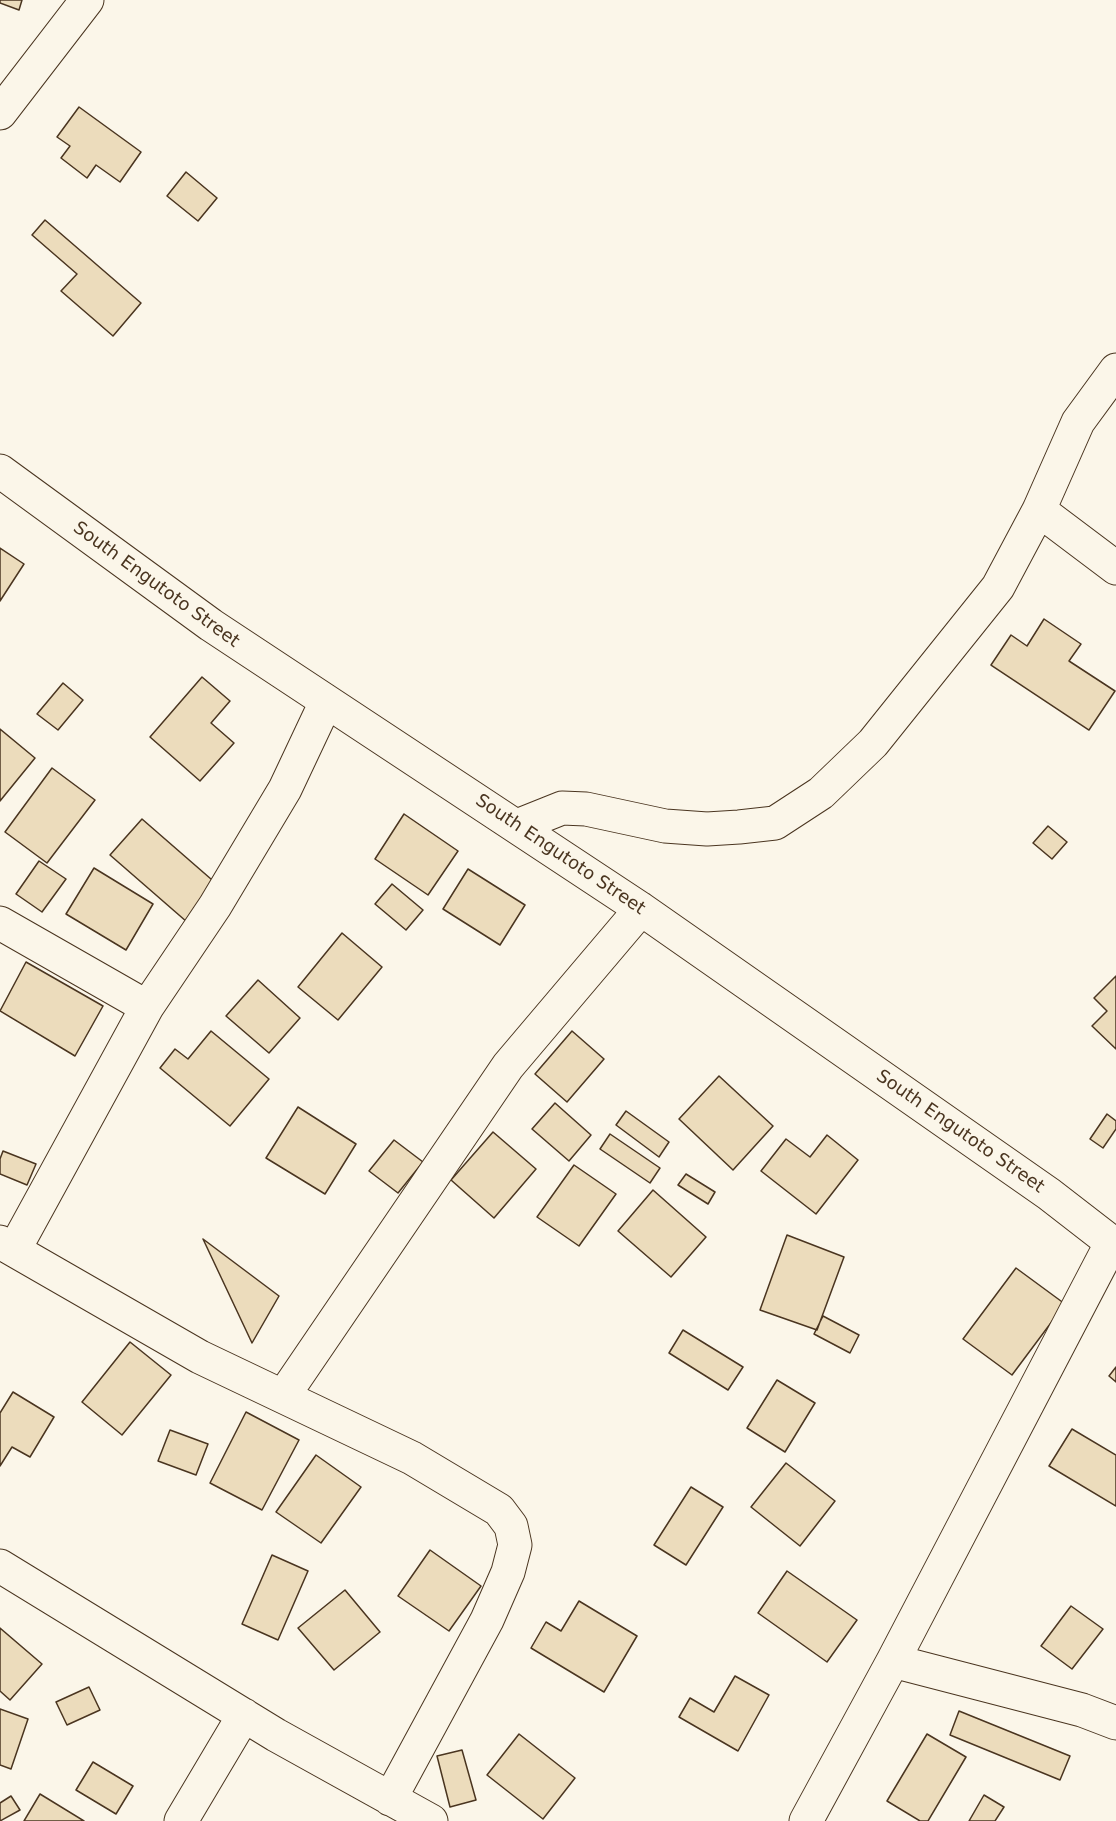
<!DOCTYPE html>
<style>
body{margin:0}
canvas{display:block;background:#fbf6e9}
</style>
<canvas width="1116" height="1821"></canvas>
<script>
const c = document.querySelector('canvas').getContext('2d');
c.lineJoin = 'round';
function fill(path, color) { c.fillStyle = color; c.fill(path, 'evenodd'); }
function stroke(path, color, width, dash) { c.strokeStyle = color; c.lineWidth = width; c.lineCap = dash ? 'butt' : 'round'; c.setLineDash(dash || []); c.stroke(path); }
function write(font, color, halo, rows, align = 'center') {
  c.font = font + ' "DejaVu Sans",sans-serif'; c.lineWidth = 4.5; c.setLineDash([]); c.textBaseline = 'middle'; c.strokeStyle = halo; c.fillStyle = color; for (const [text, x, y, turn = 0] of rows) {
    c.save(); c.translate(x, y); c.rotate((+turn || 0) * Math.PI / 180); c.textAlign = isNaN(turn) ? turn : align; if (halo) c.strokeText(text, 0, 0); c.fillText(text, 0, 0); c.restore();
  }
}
const building = new Path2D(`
 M0,0h22l-3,10 -19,-7z
 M79,107l62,45 -21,30 -24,-17 -9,13 -26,-20 9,-12 -13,-9z
 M186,172l31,26 -19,23 -31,-25z
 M45,220l96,83 -28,33 -52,-45 16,-17 -45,-39z
 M0,548l24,16 -24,37z
 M1044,619l37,25 -12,17 46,30 -26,39 -98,-65 20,-30 16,11z
 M202,677l28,24 -19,22 23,20 -34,38 -50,-44z
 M63,683l20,17 -25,30 -21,-16z
 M0,729l35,29 -35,43z
 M52,768l43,32 -48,63 -42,-31z
 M404,814l54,37 -30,44 -53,-36z
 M142,819l77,67 -32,36 -77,-67z
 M1048,826l19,16 -15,17 -19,-16z
 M39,861l27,18 -24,33 -26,-18z
 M94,868l59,36 -27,46 -60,-36z
 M468,869l57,36 -25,40 -57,-36z
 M392,884l31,26 -17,20 -31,-26z
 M342,933l40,34 -44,53 -40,-33z
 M26,962l77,44 -28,50 -75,-45z
 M1116,976v73l-24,-23 15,-15 -13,-13z
 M258,980l42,38 -31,35 -43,-37z
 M211,1031l58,48 -39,47 -70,-58 15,-19 13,10z
 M572,1031l32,28 -37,43 -32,-28z
 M719,1076l54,50 -40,44 -54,-51z
 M555,1103l36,32 -22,26 -37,-32z
 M298,1107l58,37 -31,50 -59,-36z
 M626,1111l43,31 -10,15 -43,-32z
 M1107,1114l9,7v8l-13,19 -13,-9z
 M493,1132l43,37 -42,49 -43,-38z
 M610,1134l50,34 -10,15 -50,-34z
 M827,1135l31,25 -42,54 -55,-43 25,-32 24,18z
 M394,1140l29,22 -25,31 -29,-22z
 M3,1151l33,13 -9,21 -27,-11v-15z
 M574,1165l42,29 -37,52 -42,-29z
 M686,1174l29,18 -7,12 -30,-19z
 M653,1190l53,47 -35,40 -53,-46z
 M787,1235l57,22 -27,73 -57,-20z
 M203,1239l76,57 -27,47z
 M1016,1268l49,36 -53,71 -49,-36z
 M823,1316l36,19 -9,18 -36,-19z
 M683,1330l60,37 -15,23 -59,-37z
 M130,1342l41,33 -49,60 -40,-33z
 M1116,1367v15l-7,-6z
 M777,1380l38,23 -30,49 -38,-24z
 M13,1392l41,25 -24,40 -18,-10 -12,19v-53z
 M246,1412l53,28 -37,70 -52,-27z
 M1072,1429l44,26v51l-67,-40z
 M170,1430l38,14 -12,31 -38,-14z
 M316,1455l45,32 -40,56 -45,-31z
 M786,1463l49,38 -35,45 -49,-39z
 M691,1487l32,20 -37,58 -32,-20z
 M430,1550l51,36 -32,45 -51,-35z
 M272,1555l36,16 -30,69 -36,-16z
 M787,1571l70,49 -30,42 -69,-49z
 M345,1590l35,42 -46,38 -36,-42z
 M579,1601l58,35 -33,56 -73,-44 15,-26 15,9z
 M1071,1606l32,23 -31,40 -31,-23z
 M0,1628l42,36 -32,36 -10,-9z
 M735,1676l34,19 -31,56 -59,-34 11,-19 24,14z
 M89,1687l11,23 -33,15 -11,-23z
 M0,1709l28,10 -17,50 -11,-4z
 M959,1711l111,45 -10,24 -110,-45z
 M519,1734l56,44 -32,41 -56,-44z
 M927,1734l39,23 -38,64h-8l-33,-20z
 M462,1750l14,50 -26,7 -13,-51z
 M93,1762l40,24 -17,28 -40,-24z
 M40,1794l44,27h-60z
 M984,1795l20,12 -9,14h-26z
 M11,1796l9,14 -20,11v-18z`);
const minor = new Path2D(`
 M0,113l87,-113
 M0,471l211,154 430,284 408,285 67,52
 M1039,510l77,58
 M517,826l45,-18 24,1 79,17 42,3 32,-2 36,-4 46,-30 52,-50 125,-156 41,-77 39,-88 38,-52
 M0,923l147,84
 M0,1242l200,115 212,101 87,52 12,16 4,19 -7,27 -21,48 -97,179
 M14,1250l133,-243 68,-101 70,-117 41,-87
 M284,1395l224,-329 133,-157
 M0,1566l276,169 155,86
 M893,1661l189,49 34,13
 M181,1821l63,-106
 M806,1821l87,-160 219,-419`);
const streetNames = [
 ["South Engutoto Street",156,585,36],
 ["South Engutoto Street",560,855,34],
 ["South Engutoto Street",960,1132,35]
];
fill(building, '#ecdcbc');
stroke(building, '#4a3520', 1.5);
stroke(minor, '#4a3520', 35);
stroke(minor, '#fbf6e9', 33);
write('18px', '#4a3520', '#fbf6e9', streetNames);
</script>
